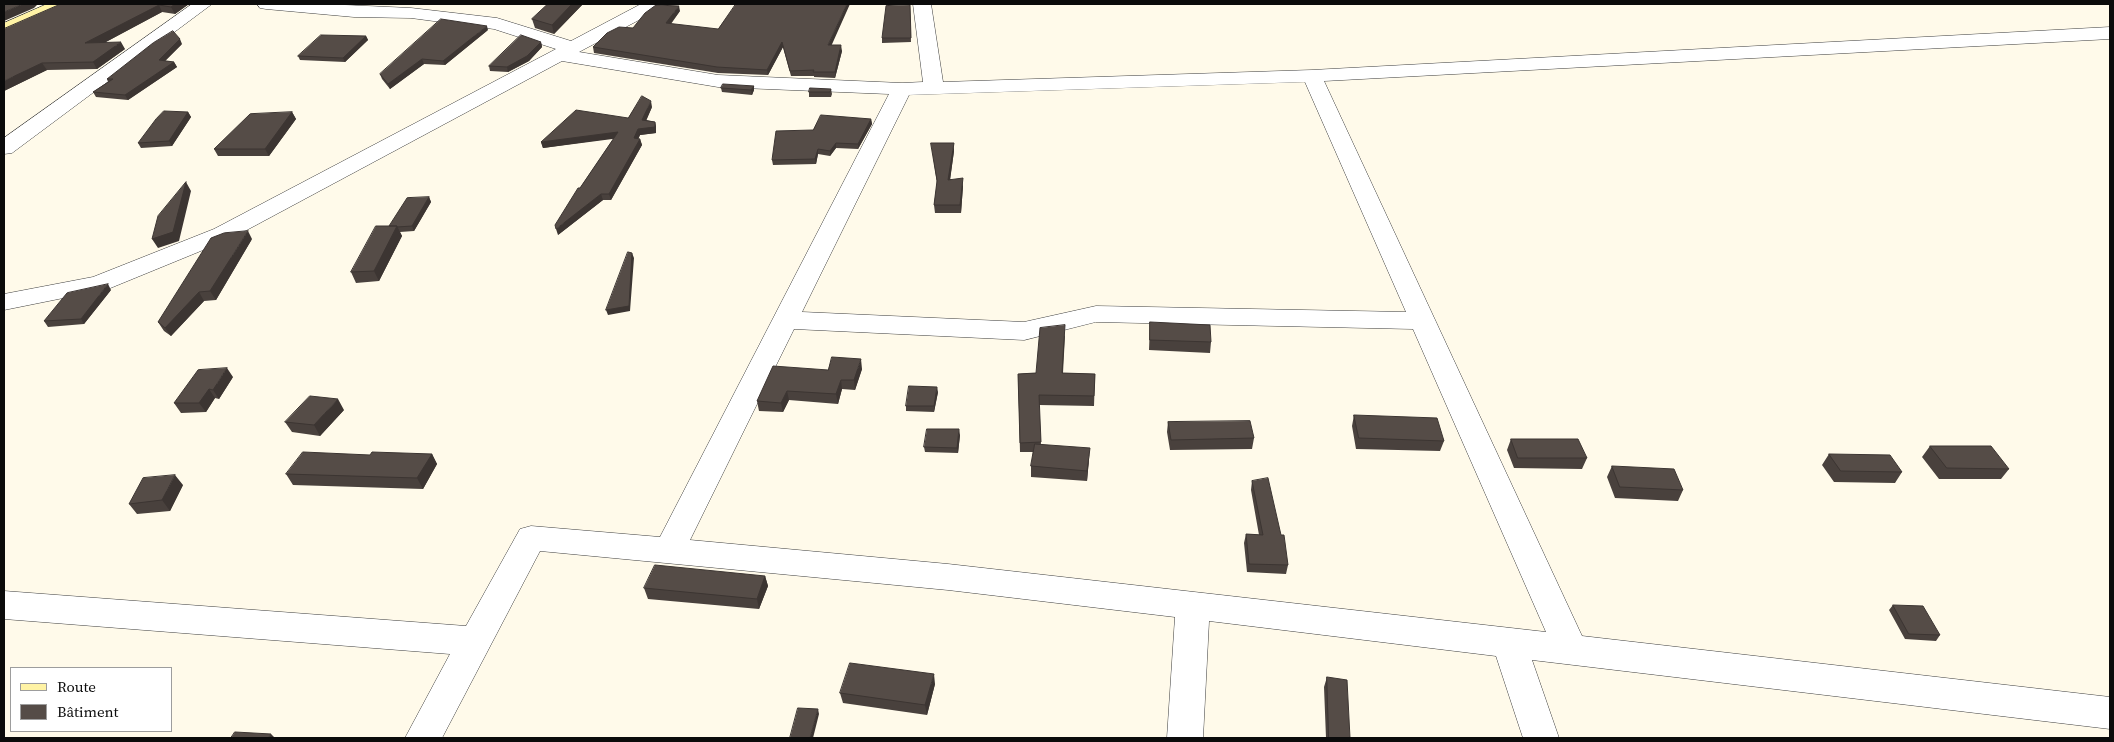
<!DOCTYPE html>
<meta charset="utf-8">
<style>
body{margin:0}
#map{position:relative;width:2114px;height:742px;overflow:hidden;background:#fffaea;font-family:"Source Serif 4",serif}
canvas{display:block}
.frame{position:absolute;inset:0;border:5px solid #0b0b0b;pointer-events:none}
.legend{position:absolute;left:10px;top:667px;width:162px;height:65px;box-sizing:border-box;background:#fff;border:1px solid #9d9d9d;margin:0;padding:6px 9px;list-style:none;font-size:15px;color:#0b0b0b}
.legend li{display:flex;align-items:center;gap:10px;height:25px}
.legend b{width:25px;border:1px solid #9d9d9d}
</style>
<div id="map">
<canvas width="2114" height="742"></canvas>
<div class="frame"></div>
<ul class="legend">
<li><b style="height:6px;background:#fff3a5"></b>Route</li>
<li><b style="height:14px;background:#554c47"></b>Bâtiment</li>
</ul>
</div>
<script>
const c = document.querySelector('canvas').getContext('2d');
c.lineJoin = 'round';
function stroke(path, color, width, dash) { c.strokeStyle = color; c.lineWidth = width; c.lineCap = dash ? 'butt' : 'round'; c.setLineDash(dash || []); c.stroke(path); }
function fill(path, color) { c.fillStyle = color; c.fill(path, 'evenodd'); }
const street = new Path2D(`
 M192,4h20l-200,149 -8,1v-16z
 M257,4h66l88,4 86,10 74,23 70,-37h19l-8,9 -73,39 139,23 184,8 21,-1 -10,-78h18l12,78 369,-12 798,-43v12l-786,42 258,555 528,61v32l-578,-69 27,78h-36l-27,-82 -287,-35 -6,117h-36l8,-121 -227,-27 -408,-39 -98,187h-37l45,-84 -446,-35v-28l462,35 54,-97 11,-3 129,11 229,-443 -171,-7 -156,-26 -332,178 -122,50 -104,21v-16l89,-17 121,-48 342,-180 -62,-20 -83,-11 -57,-1 -88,-8 -6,-1zM1305,82l101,230 -310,-6 -72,16 -222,-10 107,-217zM1096,322l317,7 133,303 -598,-68 -258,-24 104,-211 230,11z`);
const secondary = new Path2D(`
 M47,4h23l-3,4 -63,28v-13z`);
const wall = new Path2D(`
 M61,4h128l-14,10 -13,-2 -58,31 21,6 -28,20 -50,1 -43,21z
 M548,4h35l-29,30 -19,-6 -3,-9z
 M910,5l1,37 -29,1v-5z
 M680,11l-9,13 161,21 10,6 -7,27 -21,-1v-1h-23l-8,-29 -15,28 -50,-2 -124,-20 -1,-6 40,-19z
 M488,30l-43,35 -21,-1 -34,25 -8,-10 -2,-5z
 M366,36l2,4 -23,22 -45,-2 -2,-4z
 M541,42l1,5 -13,14 -21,11 -18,-1 -1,-5z
 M182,44l-17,17 9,1 3,5 -49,33 -32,-3 -3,-5 15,-10 -1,-3z
 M754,86v4l-2,5 -30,-3 -1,-4z
 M831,89l1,5 -1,3h-22v-5z
 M652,107l-6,13 9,2 1,5v6l-16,2 -2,4h2l2,6 -31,55h-8l-45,35 22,-47 34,-50 -71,10 -2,-6 87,-24z
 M188,112l3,5 -19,29 -31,2 -3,-5z
 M292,112l4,7 -27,37h-51l-4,-7z
 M871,119l1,5 -14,25 -22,-1 -6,8 -12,-2 -2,10 -43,1 -1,-5 41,-30z
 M931,143l23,8 -4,28 13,7 -2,27h-26l-1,-8 3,-22z
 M429,197l2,5 -17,29 -14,1 2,4 -23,45 -23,2 -5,-11 38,-46z
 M252,239l-36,61 -12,1 -33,35 -7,-5 -6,-9z
 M111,290l-27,34 -36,3 -4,-6z
 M1150,322l61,20 -1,11 -61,-3z
 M1065,335l-2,38 32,1 -1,32 -55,-1 2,40 48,14 -2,22 -56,-4v-11l2,-14h-13l-2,-78 18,-1z
 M862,369l-7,21 -13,-1 -4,15 -49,-4 -6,12 -24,-1 -2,-10 71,-31z
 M233,377l-14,22 -4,-1 -9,14 -25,1 -7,-10z
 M938,392l-4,20 -28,-1v-5z
 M344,410l-24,26 -28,-4 -7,-10z
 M1354,415l90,26 -4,10 -84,-2 -4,-23z
 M1168,422l86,16 -2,11 -82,1 -3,-18z
 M960,435l-2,18 -33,-1 -1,-5z
 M1511,439l76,19 -5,11 -68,-1 -7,-18z
 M1930,446l79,23 -8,10h-62l-17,-22z
 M432,454l5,10 -14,25 -130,-4 -7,-11 84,-19z
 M1829,454l73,18 -7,11 -61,-1 -12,-17z
 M1612,466l71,24 -5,11 -63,-3 -8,-21z
 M1252,481l36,84 -2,9 -39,-2 -3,-29 2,-9 13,1 -8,-45z
 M183,485l-13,26 -33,3 -8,-10z
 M765,576l3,10 -9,23 -111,-10 -4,-11z
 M1893,605l47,30 -4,6 -31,-2 -16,-29z
 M1327,677l23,61h-24l-2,-51z
 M935,684l-8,31 -84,-12 -3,-10z`);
const shadedWall = new Path2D(`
 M23,4h15l-4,4 -30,13v-9z
 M175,4h14l-14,10 -4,-7z
 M572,4h11l-29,30 -2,-9z
 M847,4h3l-21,47 -1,-6z
 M159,5l3,7 -73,39 -4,-8z
 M679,6l1,5 -13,17 -1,-5z
 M487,26l1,4 -43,35 -2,-4z
 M366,36l2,4 -23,22 -2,-4z
 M180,39l2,5 -21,21 -2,-5z
 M121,42l4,7 -28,20 -4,-7z
 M541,42l1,5 -13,14 -21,11 -1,-5z
 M782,42l1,5 -15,28 -1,-5z
 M841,45l1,6 -7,27v-6z
 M422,59l2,5 -34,25 -2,-5z
 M174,62l3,5 -49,33 -3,-5z
 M42,63l5,7 -43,21v-10z
 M754,86v4l-2,5 -1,-5z
 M651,101l1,6 -8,19 -2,-6z
 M188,112l3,5 -19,29 -3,-5z
 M292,112l4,7 -27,37 -4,-7z
 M871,119l1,5 -14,25v-5z
 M655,122l1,5v6l-16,2 -4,9 -2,-6 4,-9z
 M618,132l2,6 -77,10 -2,-6z
 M640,139l2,6 -31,55 -2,-6z
 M836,143v5l-6,8v-5z
 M954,143v8l-5,37 -1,-8z
 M818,149v5l-2,10 -1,-5z
 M963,178v8l-2,27 -1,-8z
 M186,182l5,9 -12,50 -21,7 -6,-9z
 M601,194l2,6 -45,35 -2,-6z
 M429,197l2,5 -17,29 -2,-5z
 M397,226l5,10 -23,45 -5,-10z
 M248,231l4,8 -36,61 -6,-9z
 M632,253l2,5 -4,53 -22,4 -2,-5z
 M108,284l3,6 -27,34 -3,-5z
 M199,292l5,9 -33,35 -6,-8z
 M861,359l1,10 -7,21 -1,-10z
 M227,368l6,9 -14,22 -6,-9z
 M841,380l1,9 -4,15 -2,-10z
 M937,387l1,5 -4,20v-6z
 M209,389l6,9 -9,14 -7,-9z
 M787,391l2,9 -6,12 -2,-9z
 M338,399l6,11 -24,26 -6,-11z
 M959,429l1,6 -2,18 -1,-5z
 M1090,448l-3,33v-10z
 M432,454l5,10 -14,25 -6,-11z
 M175,475l8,10 -13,26 -8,-11z
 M765,576l3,10 -9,23 -2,-10z
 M934,674l1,10 -8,31 -2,-10z
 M818,709l1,5 -6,24h-3z
 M271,734l4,4h-7z`);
const building = new Path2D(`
 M4,4h19l-19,8z
 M61,4h114l-4,3 -12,-2 -74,38 36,-1 -28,20 -51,1 -38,18v-52z
 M548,4h24l-20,21 -20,-6z
 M736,4h111l-19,41h13l-6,27h-22l1,-2 -24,1 -8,-29 -15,28 -50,-3 -124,-20 14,-14 12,-6 14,1 12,-15 11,-8 23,1 -13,17 52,6z
 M910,5l1,33h-29l4,-32z
 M441,19l46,7 -44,35 -21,-2 -34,25 -8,-10z
 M173,31l7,8 -21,21 15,2 -49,33 -32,-3 20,-13h-6l46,-36z
 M321,35l45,1 -23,22 -45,-2z
 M521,35l20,7 -14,14 -20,11 -18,-1z
 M723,84l31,2 -3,4 -30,-2z
 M810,88l21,1 -1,3h-21z
 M642,96l9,5 -9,19 13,2v5l-17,2 -4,9 6,1 -31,55h-8l-45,35 -1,-4 23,-37h2l38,-56 -77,10 35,-32 52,8z
 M164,111l24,1 -19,29 -31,2 18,-24z
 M292,112l-27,37h-51l36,-35z
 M821,115l50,4 -13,25 -22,-1 -6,8 -12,-2 -3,10 -43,1 4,-29 37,-1z
 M931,143h23l-6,37 15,-2 -3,27h-26l3,-24z
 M186,182l-13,50 -21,7 6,-23z
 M429,197l-17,29 -15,1v-1h-8l18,-28z
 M376,226h21l-23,45 -23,1z
 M248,231l-38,60 -11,1 -34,36 -7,-6 53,-84 13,-5z
 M628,252l4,1 -3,53 -23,4z
 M108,284l-27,35 -37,2 23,-28z
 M1150,322l60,3 1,17 -61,-2z
 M1065,325l-3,48 33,1 -1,22 -55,-1 2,47 -21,1 -2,-69 18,-1 4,-45z
 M832,357l29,2 -7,21h-13l-5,14 -49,-3 -6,12 -24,-2 16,-35 55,4z
 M227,368l-14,22 -4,-1 -10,14h-25l24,-33z
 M909,386l28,1 -3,19h-28z
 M310,396l28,3 -24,26 -29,-3z
 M1354,415l83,3 7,23 -85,-3z
 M1250,421l4,17 -83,2 -3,-18z
 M927,429h32l-2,19 -33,-1z
 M1511,439h67l9,19h-69z
 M1035,444l55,4 -3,23 -56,-5z
 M1930,446h61l18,23 -62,-1z
 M303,452l67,3 2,-3 60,2 -15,24 -131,-4z
 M1829,454l61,1 12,17 -61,-1z
 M1612,466l62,3 9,21 -63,-3z
 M175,475l-13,25 -33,4 14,-26z
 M1268,478l13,57h3l4,30 -39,-1 -3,-30 17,1 -11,-54z
 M655,565l110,11 -8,23 -113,-11z
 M1893,605l30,1 17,29 -31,-1z
 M850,663l84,11 -9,31 -85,-12z
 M1327,677l20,3 3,58h-21z
 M798,708l20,1 -8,29h-20z
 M235,732l36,2 -3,4h-37z`);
stroke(street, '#3e3e3e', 1);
stroke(secondary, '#2d2d2d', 1);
fill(street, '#fff');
fill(secondary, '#fff3a5');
fill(wall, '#49413d');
fill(shadedWall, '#3c3532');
fill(building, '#554c47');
stroke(building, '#3c3532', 1);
</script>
